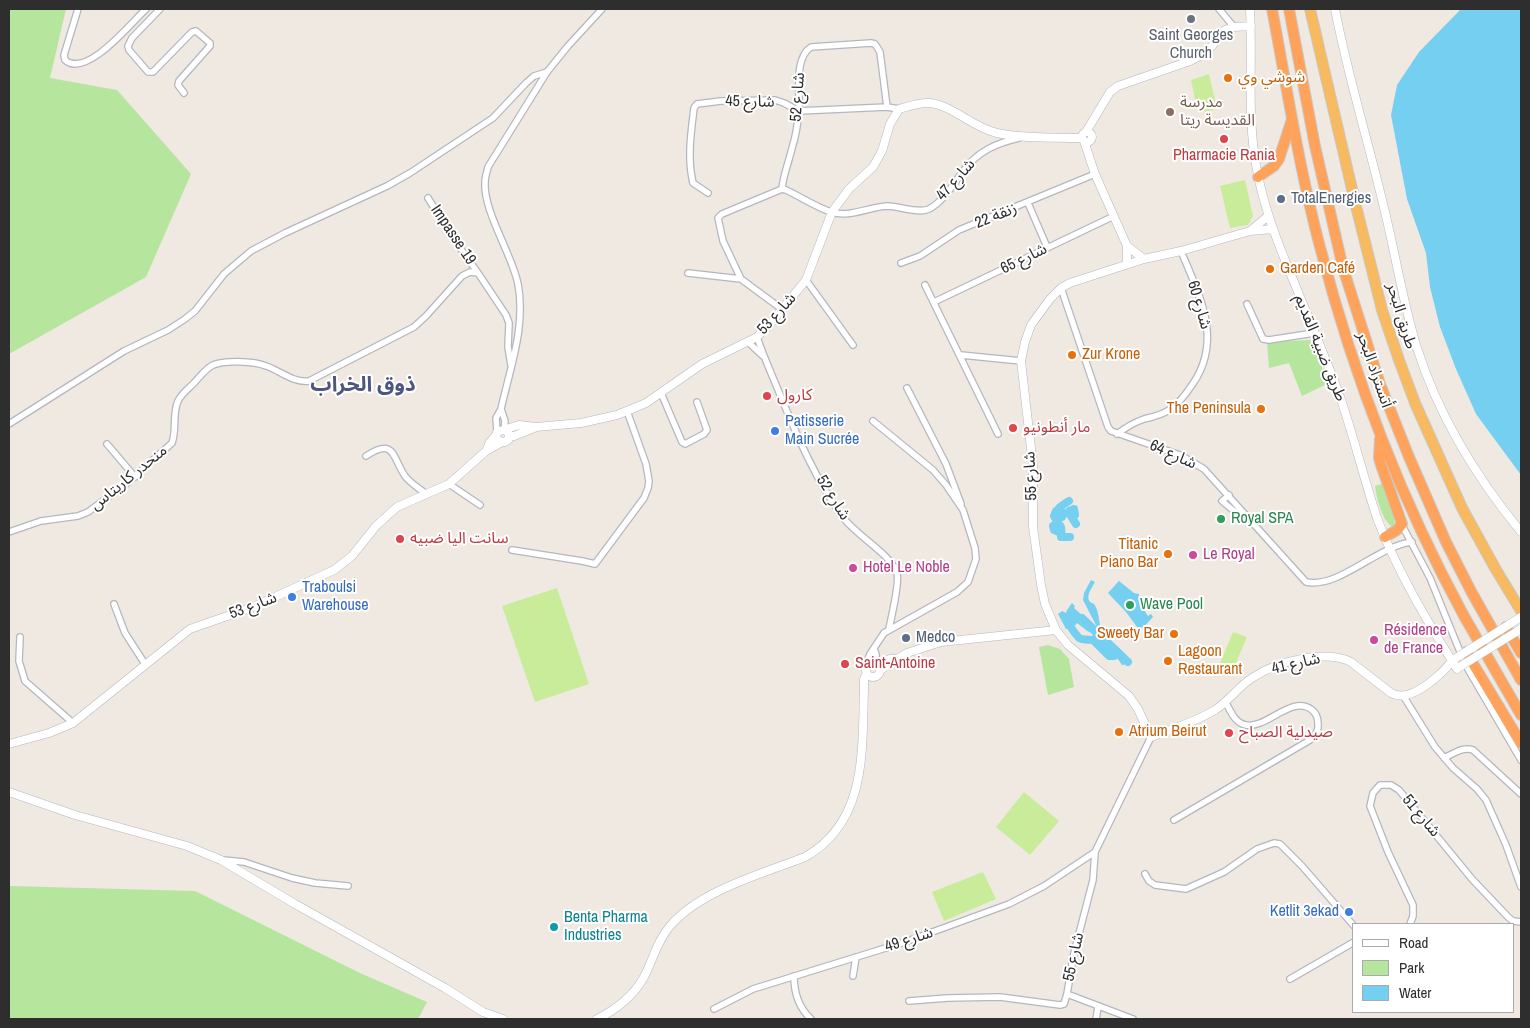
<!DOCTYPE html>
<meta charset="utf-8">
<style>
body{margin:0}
#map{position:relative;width:1530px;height:1028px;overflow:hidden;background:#efe9e1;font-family:"Archivo Narrow",sans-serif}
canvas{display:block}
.frame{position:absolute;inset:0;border:10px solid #2e2e2e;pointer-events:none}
.legend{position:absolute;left:1352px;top:923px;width:162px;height:90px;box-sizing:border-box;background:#fff;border:1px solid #ababab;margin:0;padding:6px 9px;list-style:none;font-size:15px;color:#2e2e2e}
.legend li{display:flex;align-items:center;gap:10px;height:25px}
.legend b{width:25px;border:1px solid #ababab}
</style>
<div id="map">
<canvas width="1530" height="1028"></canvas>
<div class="frame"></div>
<ul class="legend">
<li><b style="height:6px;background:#fff"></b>Road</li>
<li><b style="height:14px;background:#b6e59e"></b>Park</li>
<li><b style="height:14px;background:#75cff0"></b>Water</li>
</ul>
</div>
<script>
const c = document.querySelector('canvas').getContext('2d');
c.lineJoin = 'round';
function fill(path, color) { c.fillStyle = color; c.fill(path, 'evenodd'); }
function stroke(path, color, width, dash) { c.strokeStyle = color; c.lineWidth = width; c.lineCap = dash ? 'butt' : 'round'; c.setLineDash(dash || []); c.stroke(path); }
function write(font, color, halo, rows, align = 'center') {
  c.font = font + ' "Archivo Narrow","Noto Sans Arabic",sans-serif'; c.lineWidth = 4; c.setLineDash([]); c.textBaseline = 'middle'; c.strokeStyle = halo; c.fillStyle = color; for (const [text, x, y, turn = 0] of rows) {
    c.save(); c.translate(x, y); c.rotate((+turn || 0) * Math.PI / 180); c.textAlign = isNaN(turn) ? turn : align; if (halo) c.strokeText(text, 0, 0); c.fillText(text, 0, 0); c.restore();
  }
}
const green = new Path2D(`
 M9,9h57l-16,69 67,12 74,84 -45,103 -137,77z
 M1310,340l19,43 -27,13 -13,-33 -20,5 -2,-26z
 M1382,484l12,34 1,6 -3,3c-11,-9 -15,-28 -17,-41z
 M1048,645l12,4 9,10 5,28 -26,8 -9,-48z
 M9,886l186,5 167,83 65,28 -9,17h-409z`);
const pitch = new Path2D(`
 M1209,74l8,35 -19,4 -7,-33z
 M1245,180l8,36 -5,9 -18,3 -10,-42z
 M557,588l32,96 -54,18 -33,-96z
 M1233,632l14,5 -15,35 -13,-6z
 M1024,792l35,29 -29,34 -34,-28z
 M983,872l13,27 -52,22 -12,-29z`);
const water = new Path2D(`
 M1461,9h60v466l-45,-61 -20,-45 -16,-42 -10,-40 -4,-34 -19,-54 -16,-84 6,-30 22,-33z
 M1091,580l4,2c-3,6 -10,14 -5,20 1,1 3,1 4,2 4,5 5,15 6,21l-3,2 -14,-27 1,-7z
 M1119,581l15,12 5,1 3,13 6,9 3,-2 2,3 -13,14 -14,-19 -18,-19z
 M1072,603l3,3 -1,2 9,8 -11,13h-6l-8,-15 4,-3 4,2 1,-3z`);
const stream = new Path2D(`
 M1080,620l10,8 5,9 16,13
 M1078,622l10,8 9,5 9,13 9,5 8,11`);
const canal = new Path2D(`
 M1069,501c-6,4 -15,8 -12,16h5l1,-4 -4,-3 -3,1 -2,5c2,4 5,8 7,12l-2,3 -4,-1 -1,-4 4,-2c3,2 4,4 3,7l-2,1 -5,-2 -1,-4 5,-3c5,4 3,8 3,14h9
 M1075,515l-1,-6 -5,2v2l7,11
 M1082,618l46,44
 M1072,629c10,14 7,9 21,11l16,16h5`);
const minor = new Path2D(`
 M78,9l-14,46 1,5c21,19 66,-37 81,-51
 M160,9l-28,29 -4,8 1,4 19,22h5l39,-40 4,-1 14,12v3l-31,35 -1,4 6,8
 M1219,9l15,18
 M782,189c1,-14 7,-27 10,-41 4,-12 6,-26 7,-39 1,-18 -5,-51 12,-62l60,-4 4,1 5,8 7,55
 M708,193l-15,-10c-6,-25 -2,-50 1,-75l3,-4 24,-3 54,-1 9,3 15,8 88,-4 12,2
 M428,198l28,44 22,31
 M1028,203l19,44
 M901,263l19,-7 39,-26 136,-56
 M688,273l53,6 42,31
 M741,279l-18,-38 -5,-23 4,-4 60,-25 4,1c15,7 30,17 45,22 18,6 38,-5 56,-6 12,0 32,8 42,3 15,-8 25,-26 35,-39 14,-19 33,-27 55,-32
 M806,280l47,65
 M925,285l73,149
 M1061,288l47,139 3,4 69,24 24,14 102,113c33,7 71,-36 106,-40
 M934,302l180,-86
 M1247,304l16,35 6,1 45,-7
 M757,337c7,21 16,40 24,60 17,41 35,83 61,119 13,19 48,37 55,57 3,10 -6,45 -8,56
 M748,342l15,14
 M961,355l60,6
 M907,388l39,76 15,40
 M661,393l21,49 3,2 19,-10 3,-4 -10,-28
 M501,409l4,12 -1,9
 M9,424l115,-73 44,-21 17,-11 10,-8 29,-37 27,-23 34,-18 102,-47 23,-13 83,-55 33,-35 8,-7 13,-4
 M497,432l-1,-14 5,-9c9,-41 25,-82 17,-125 -6,-30 -35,-73 -33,-102 0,-5 2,-10 3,-15l59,-95 21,-26 34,-37
 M1117,434c8,-6 18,-12 27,-15 9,-2 18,-4 25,-9 10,-6 17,-16 23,-25 32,-45 7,-90 -11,-134
 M107,444l28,33
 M366,456c29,-19 26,1 39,20 5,7 14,12 21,18
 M449,484l31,21
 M1229,495l-7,6 12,10 12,4
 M1402,525l28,53 35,86 56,96
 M9,532l32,-11 37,-5 10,-4 38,-28 46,-41c5,-13 0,-29 6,-42 3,-7 10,-12 15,-17 6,-6 12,-15 20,-19 11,-5 41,-4 53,1 15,5 27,17 43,15l105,-54 12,-11 36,-40 8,-4 8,1 28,42 3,8 -1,24 3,18
 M512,550l70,11 13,3 49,-66 4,-10 1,-7 -3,-17 -19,-53
 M114,604l11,29 20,31
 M20,637l-1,24 6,20 48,42
 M874,649l2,5v10
 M869,665l-1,-6 2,-5 14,-21 73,-41 11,-10 8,-23 -1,-11 -12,-38 -17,-25 -13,-15 -60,-49
 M1404,697l31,50 18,21 24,21 9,11 20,45 15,42
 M1444,758c9,-4 19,-12 29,-8l48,44
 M1174,820l136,-80c5,-4 9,-9 8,-16 0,-5 -2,-11 -6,-14 -20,-16 -45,19 -66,15 -11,-2 -15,-13 -20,-22
 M223,860l21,2 48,16 23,5 33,3
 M1145,874l4,7 6,4 31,4 38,-17 33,-23 17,-6 6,1 22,22 52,60
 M1410,924l3,-8v-11l-25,-53 -18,-46 3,-13 7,-8h11l8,5 73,89 36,38 5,4 8,1
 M794,976c0,17 4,31 17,43
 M853,976l3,-19
 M1290,979l64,-37
 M909,1001l39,-3 52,-1 60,8 4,-1 3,-10
 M714,1009l39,-20 152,-47 104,-38 35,-18 51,-34
 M1096,1019l2,-12
 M1133,1019l-66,-25 7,-41 19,-73 2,-28 56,-115`);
const tertiary = new Path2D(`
 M1250,9c3,55 -4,111 8,166 6,31 17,61 29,90 17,42 35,84 51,126 15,42 25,85 39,127 20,53 50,103 80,151
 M1335,9c13,68 34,135 50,203 11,45 18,91 32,136 22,69 59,129 104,184
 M1086,132l24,-40 8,-6 72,-25 17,-9 18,-22 9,-3 17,-1
 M1082 137a5 5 0 1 1 10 0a5 5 0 1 1-10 0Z
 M1084,141l11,33 32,72v18
 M1273,229l-23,2 -69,20 -37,8 -74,24 -9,5 -11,11 -19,26 -6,17 -4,19 12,105v61l8,58 4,19 11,26 12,15 61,51 9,13 13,28c21,-8 44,-15 64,-27 14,-9 23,-23 37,-32 23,-16 73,-29 99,-16l40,31c16,9 37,-8 49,-19 6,-5 10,-12 16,-16
 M1250,231l18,-15
 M1127,246l17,13
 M505,430l4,4v5l-4,3h-5l-4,-5 1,-5 22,-7 17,2 45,-4 36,-8 29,-12 56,-39 55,-27 13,-13 36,-44 26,-68 17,-23 24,-22 9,-16 8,-27 9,-15c10,-3 21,-7 31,-6 24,3 43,25 67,30 28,6 57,4 85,5
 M509,436h5l20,-8
 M486,451l4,-9 6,-7
 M866 670a7 7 0 1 1 14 0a7 7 0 1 1-14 0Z
 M877,664l13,-5h7
 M880,670l27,-17 34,-11 115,-12
 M9,744l40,-11 24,-10 117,-94 63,-22 81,-37 18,-14 24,-30 21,-19 52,-23 37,-33 16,-9
 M9,792l66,23 112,31 34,14 74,44 150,84 38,24 20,7
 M597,1019c20,-10 36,-22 47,-42 9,-17 13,-36 26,-51 31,-36 92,-52 135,-69 62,-35 57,-105 59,-167v-11l3,-5`);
const trunk = new Path2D(`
 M1310,9l45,193 27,108 17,50 16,43 47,105 33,60 26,43`);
const motorway = new Path2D(`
 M1272,9c15,79 27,159 48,238 33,127 81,253 144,369 19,33 38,66 57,99
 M1289,9l26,137 28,122 37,116 29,73 37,85 26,51 49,87
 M1258,177l16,-11 5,-7 13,-40
 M1380,439l-1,19 2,7 21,59 -5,6 -12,7
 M1506,627l15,26
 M1466,652l55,91`);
const tertiaryBridge = new Path2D(`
 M1456,658l65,-41
 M1461,666l60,-37`);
const markers = [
 [1191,19,5,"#6b7280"],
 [1228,78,5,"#e8710a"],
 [1170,112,5,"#8d6e63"],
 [1224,139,5,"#e0444e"],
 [1281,199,5,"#5c6f8a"],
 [1270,269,5,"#e8710a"],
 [1072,355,5,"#e8710a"],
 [767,396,5,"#e0444e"],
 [1261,409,5,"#e8710a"],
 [1013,428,5,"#e0444e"],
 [775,431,5,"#3f7fe0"],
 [1221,519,5,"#2e9e5b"],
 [400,539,5,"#e0444e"],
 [1168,554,5,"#e8710a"],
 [1193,555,5,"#d1479c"],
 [853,568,5,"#d1479c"],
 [292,597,5,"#3f7fe0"],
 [1130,605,5,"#2e9e5b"],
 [1174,634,5,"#e8710a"],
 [906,638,5,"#5c6f8a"],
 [1374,640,5,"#d1479c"],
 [1168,661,5,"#e8710a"],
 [845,664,5,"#e0444e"],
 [1119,732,5,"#e8710a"],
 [1229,733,5,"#e0444e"],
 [1349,912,5,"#3f7fe0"],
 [554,927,5,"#0f9aa8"]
];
const worshipNames = [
 ["Saint Georges",1191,36],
 ["Church",1191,54]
];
const foodNames = [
 ["شوشي وي",1238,78],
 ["Garden Café",1280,269],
 ["Zur Krone",1082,355],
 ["The Peninsula",1251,409,"right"],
 ["Titanic",1158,545,"right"],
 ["Piano Bar",1158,563,"right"],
 ["Sweety Bar",1164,634,"right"],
 ["Lagoon",1178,652],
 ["Restaurant",1178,670],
 ["Atrium Beirut",1129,732]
];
const streetNames = [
 ["شارع 52",798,97,-86],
 ["شارع 45",750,102,1],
 ["شارع 47",956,180,-48],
 ["زنقة 22",996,216,-22],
 ["Impasse 19",453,235,56],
 ["شارع 65",1024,259,-26],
 ["شارع 60",1199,305,74],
 ["شارع 53",777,314,-48],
 ["طريق البحر",1401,316,73],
 ["طريق ضبية القديم",1320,348,68],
 ["أتستراد البحر",1374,370,71],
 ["شارع 64",1173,455,24],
 ["شارع 55",1031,476,-92],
 ["منحدر كاريتاس",129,478,-39],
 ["شارع 52",833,498,58],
 ["شارع 53",253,606,-21],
 ["شارع 41",1296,664,-13],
 ["شارع 51",1421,816,50],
 ["شارع 49",909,940,-18],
 ["شارع 55",1074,957,-78]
];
const educationNames = [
 ["مدرسة",1180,103],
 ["القديسة ريتا",1180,121]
];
const healthNames = [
 ["Pharmacie Rania",1224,156,"center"],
 ["كارول",777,396],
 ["مار أنطونيو",1023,428],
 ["سانت اليا ضبيه",410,539],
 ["Saint-Antoine",855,664],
 ["صيدلية الصباح",1239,733]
];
const serviceNames = [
 ["TotalEnergies",1291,199],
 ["Medco",916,638]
];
const shopNames = [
 ["Patisserie",785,422],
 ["Main Sucrée",785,440],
 ["Traboulsi",302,588],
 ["Warehouse",302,606],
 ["Ketlit 3ekad",1339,912,"right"]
];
const leisureNames = [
 ["Royal SPA",1231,519],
 ["Wave Pool",1140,605]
];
const hotelNames = [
 ["Le Royal",1203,555],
 ["Hotel Le Noble",863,568],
 ["Résidence",1384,631],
 ["de France",1384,649]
];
const cultureNames = [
 ["Benta Pharma",564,918],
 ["Industries",564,936]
];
const districtNames = [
 ["ذوق الخراب",363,385]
];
fill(green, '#b6e59e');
fill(pitch, '#c9ec9a');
fill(water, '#75cff0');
stroke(stream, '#75cff0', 2.5);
stroke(canal, '#75cff0', 8);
stroke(minor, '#b4b7c1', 8);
stroke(tertiary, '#b4b7c1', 9);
stroke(trunk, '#c9c9c9', 12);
stroke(motorway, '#c9c9c9', 12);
stroke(minor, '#fff', 5.5);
stroke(tertiary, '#fff', 8);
stroke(trunk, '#f8ba60', 10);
stroke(motorway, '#ffa35c', 10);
stroke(tertiaryBridge, '#b4b7c1', 9, []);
stroke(tertiaryBridge, '#fff', 8);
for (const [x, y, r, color] of markers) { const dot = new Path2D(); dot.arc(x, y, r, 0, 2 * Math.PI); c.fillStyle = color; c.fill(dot); stroke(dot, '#fff', 2); }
write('16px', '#5b616d', '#fff', worshipNames);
write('16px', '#c56008', '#fff', foodNames, 'left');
write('16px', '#2e2e2e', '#fff', streetNames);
write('16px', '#785e54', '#fff', educationNames, 'left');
write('16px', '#be3a42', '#fff', healthNames, 'left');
write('16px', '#4e5e75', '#fff', serviceNames, 'left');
write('16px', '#366cbe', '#fff', shopNames, 'left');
write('16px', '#27864d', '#fff', leisureNames, 'left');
write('16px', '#b23c85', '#fff', hotelNames, 'left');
write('16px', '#0d838f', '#fff', cultureNames, 'left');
write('bold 21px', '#4d5680', '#fff', districtNames);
</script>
